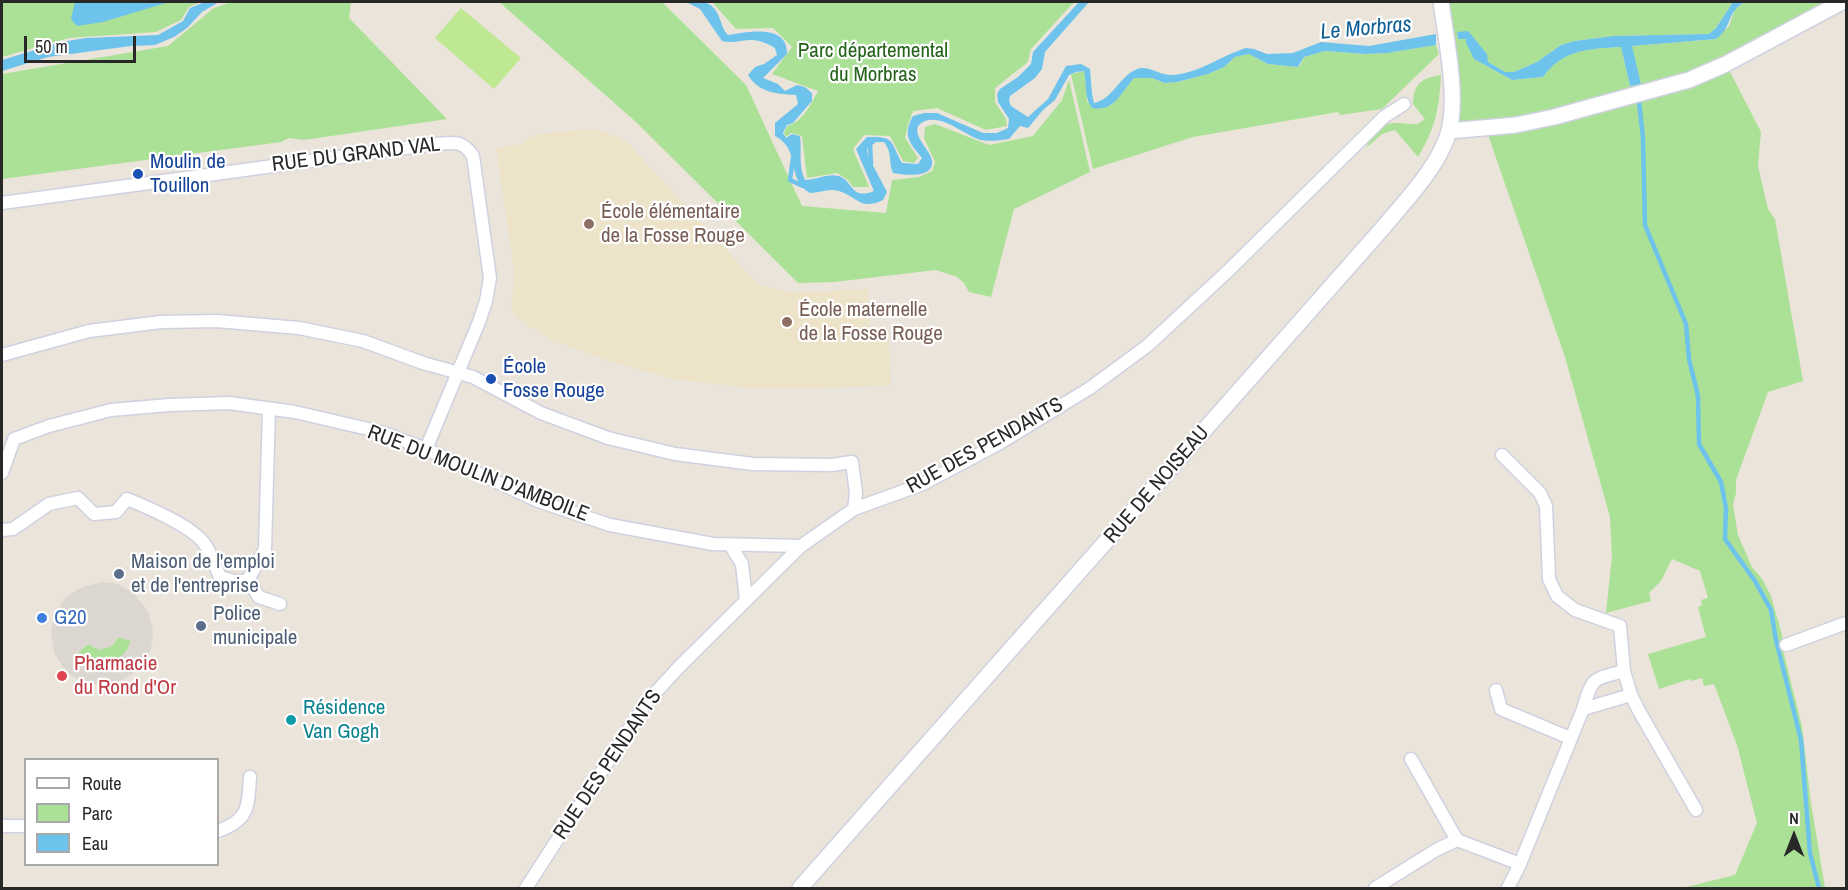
<!DOCTYPE html>
<meta charset="utf-8">
<style>
body{margin:0}
#map{position:relative;width:1848px;height:890px;overflow:hidden;background:#ebe4da;font-family:"Archivo Narrow",sans-serif}
canvas{display:block}
.frame{position:absolute;inset:0;border:3px solid #282828;pointer-events:none}
.legend{position:absolute;left:24px;top:758px;width:195px;height:108px;box-sizing:border-box;background:#fff;border:2px solid #a9a9a9;margin:0;padding:8px 10px;list-style:none;font-size:18px;color:#282828}
.legend li{display:flex;align-items:center;gap:12px;height:30px}
.legend b{width:30px;border:2px solid #a9a9a9}
.north{position:absolute;left:1764px;top:806px;width:60px;height:60px;-webkit-text-stroke:4px #fff;paint-order:stroke;rotate:0deg;font-size:16px;font-weight:700;line-height:24px;text-align:center;color:#282828}
.north::after{content:'';display:block;margin:auto;width:21px;height:27px;background:#282828;clip-path:polygon(50% 0,100% 100%,50% 72%,0 100%)}
.scale{position:absolute;left:24px;top:36px;width:112px;height:27px;box-sizing:border-box;border:3px solid #282828;border-top:0;padding-left:8px;font-size:18px;line-height:21px;white-space:nowrap;color:#282828;-webkit-text-stroke:4px #fff;paint-order:stroke}
</style>
<div id="map">
<canvas width="1848" height="890"></canvas>
<div class="frame"></div>
<ul class="legend">
<li><b style="height:8px;background:#fff"></b>Route</li>
<li><b style="height:16px;background:#abe196"></b>Parc</li>
<li><b style="height:16px;background:#6dc3ec"></b>Eau</li>
</ul>
<div class="north">N</div>
<div class="scale">50 m</div>
</div>
<script>
const c = document.querySelector('canvas').getContext('2d');
c.lineJoin = 'round';
function fill(path, color) { c.fillStyle = color; c.fill(path, 'evenodd'); }
function stroke(path, color, width, dash) { c.strokeStyle = color; c.lineWidth = width; c.lineCap = dash ? 'butt' : 'round'; c.setLineDash(dash || []); c.stroke(path); }
function write(font, color, halo, rows, align = 'center') {
  c.font = font + ' "Archivo Narrow",sans-serif'; c.lineWidth = 4.5; c.setLineDash([]); c.textBaseline = 'middle'; c.strokeStyle = halo; c.fillStyle = color; for (const [text, x, y, turn = 0] of rows) {
    c.save(); c.translate(x, y); c.rotate((+turn || 0) * Math.PI / 180); c.textAlign = isNaN(turn) ? turn : align; if (halo) c.strokeText(text, 0, 0); c.fillText(text, 0, 0); c.restore();
  }
}
const education = new Path2D(`
 M587,129l18,3 22,10 131,142 31,9 79,-4 1,40 19,-1 3,58 -134,3 -83,-10 -63,-17 -61,-23 -34,-21 -5,-11 3,-22 -1,-22 -17,-115 27,-4 10,-9z`);
const green = new Path2D(`
 M2,2h198l-11,5 -8,13 -25,12 -87,6 -67,19z
 M231,2h120l-2,16 98,101 -143,21 -15,-2 -8,4 -279,37v-105l166,-28 46,-38z
 M499,2h163l84,83 56,121 84,7 6,-33 27,-3 13,-6 3,-9 -11,-24 1,-11 10,-3 54,21 44,-9 29,-36 7,-20 21,92 -76,37 -23,88 -22,-5 -5,-9 -7,-6 -21,-7 -102,12 -36,1 -163,-162z
 M712,2h362l-43,47 -3,13 -33,26v14l11,17 1,7 -21,4 -49,-22 -24,3 -5,14 -3,13 13,20 -4,5 -11,-2 -13,-25 -26,-1 -11,14 16,38h-16l-5,-7 -11,-7 -30,5 -5,-42 -11,-3 -5,4 -2,-4 3,-7c16,-4 23,-21 31,-35l-46,-17 20,-27 -19,-19 -37,1z
 M1441,2h292l-17,26 -7,6 -96,2 -38,5 -14,4 -24,17 -23,10h-9l-17,-10c-2,-15 -15,-21 -26,-30h-5l1,7 7,-1 9,21 38,21 31,-3c20,-29 46,-28 78,-30l9,39 11,-3 -10,-37 85,-7 13,-13 6,-17 10,-7h97l-116,62 35,68 -3,34 10,43 7,10 28,162 -35,11 -32,88v13l-3,12 5,30 14,32 11,13 8,16 11,39 1,15 19,76 9,77 14,85h-143l53,-13 22,-52 -20,-78 -23,-61 -10,2 -2,-8 -11,3 -1,-2 -31,10 -11,-35 58,-17 -8,-30 4,-2 -1,-5 7,-2 -8,-27 -28,-12 -11,22 -12,12 2,8 -45,12 6,-57 -2,-39 -45,-160 -79,-228 -37,2z
 M1436,45l3,9 -57,55 -42,6 -2,-3 -145,25 -100,32 -22,-95 13,-3 2,8 1,23 25,3 22,-27h18l13,5 13,-1 30,-8 16,-7 11,-10 14,-3 19,10 30,3 3,-3 3,-7 21,-6 41,3 21,-1z
 M1441,75c-2,34 -5,52 -23,82l-23,-27 -13,4 -16,14c7,-15 15,-26 33,-25 6,0 12,2 19,1l7,-5 -12,-15c1,-21 7,-25 28,-29z
 M118,637l13,3c-6,26 -36,29 -54,13l11,-9 7,4 19,-4z`);
const pitch = new Path2D(`
 M461,8l60,50 -27,31 -59,-51z`);
const plaza = new Path2D(`
 M102,582l16,2 16,9 15,20 4,19 -2,18 -12,19 -18,12 -19,4 -20,-4 -10,-5 -8,-7 -10,-17 -3,-21 3,-15 11,-18 17,-11zM118,637l13,4 -5,11 -10,8 -14,4 -7,-1 -12,-5 -5,-5 10,-9 12,6 11,-3z`);
const water = new Path2D(`
 M75,2h94l-66,20 -26,4 -6,-7z
 M205,2h14l-17,10 -15,16 -13,9 -19,8 -24,1 -83,11 -46,14v-11l59,-18 25,-4 72,-3 25,-14 7,-13z
 M686,2c20,-1 28,-1 35,20 2,6 3,9 7,13 18,-3 60,-12 59,19l-24,24 15,6 7,7 12,-6 8,2 7,6v8l-19,22 -6,2 -4,8 3,5 6,-4 8,2c2,15 -2,29 5,44 10,0 24,-7 33,-4 15,3 12,25 36,15l-18,-42 11,-12c29,-1 23,5 35,26l16,1 4,-6c-12,-15 -20,-22 -9,-42l11,-3h13l46,20h14l11,-5 1,-9 -11,-17 -1,-8 3,-5 18,-12 13,-13 2,-12 46,-50h10l-44,50 -3,17 -7,9 -25,18 -1,5 2,5 17,11 20,-18 18,-33 15,-2 9,5 2,25 2,9c20,-4 27,-31 47,-35 10,-1 21,8 32,7 27,-2 47,-19 73,-27l8,1 13,5 26,-1 28,-11 48,4 67,-12v11l-49,8 -21,1 -41,-3 -21,6 -6,10 -30,-3 -19,-10 -14,3 -11,10 -16,7 -31,8 -12,1 -13,-5h-18c-13,15 -20,34 -42,30 -8,-10 -5,-24 -8,-37l-8,1 -7,3 -14,25 -12,10 -15,18 -8,-2 -11,13c-9,1 -18,3 -28,1 -15,-4 -38,-26 -56,-19 -21,9 7,29 7,40 2,18 -28,14 -39,12 -5,-12 0,-19 -9,-31h-8l-9,7 1,7 19,36 -4,8c-23,11 -25,-3 -44,-9 -11,-3 -19,2 -29,2 -25,-14 -8,-43 -35,-57v-13l23,-19 -2,-9c-19,-1 -37,-2 -48,-20l7,-8 9,-3 13,-9 -2,-7c-7,-4 -15,-8 -23,-8 -11,0 -19,4 -30,1l-22,-32z
 M1733,2h12c-3,2 -6,3 -8,6 -10,10 -6,20 -21,31l-84,7 9,38 -11,2 -9,-39c-32,2 -58,2 -78,30l-31,3 -38,-21 -8,-16v-4h-8l-1,-7 11,-1 19,23 1,8 17,10h9l23,-10 24,-17 14,-4 38,-5 96,-2 7,-6z`);
const stream = new Path2D(`
 M1639,101l4,37 2,87 41,99 3,35 9,37 1,48 22,38 5,26 -1,31 30,42 16,29 5,30 25,100 9,113 9,35
 M870,144l1,20
 M793,158l-3,22 13,6`);
const minor = new Path2D(`
 M2,203l433,-59c18,-1 27,-5 38,12l17,122 -4,23 -7,21 -53,127
 M2,355l87,-24 72,-9 56,-1 82,7 64,13 60,22 50,14 68,36 67,25 67,16 78,10 79,1 20,-3 4,31 -2,16
 M1502,455l38,38 6,13 3,73 8,17 18,14 45,16 4,45c-32,9 -31,5 -41,38l-63,155 -12,24
 M2,473l12,-34 35,-13 62,-16 58,-5 60,-2 66,9 86,20 45,17 112,52 72,24 103,19 88,2
 M2,530l11,-1 36,-25 29,-6 16,16 22,-2 11,-13c20,8 64,27 77,44 7,10 11,23 16,34l17,5 11,-2 17,-31 4,-140
 M731,546l11,18 4,36
 M248,580l11,17 21,7
 M1786,645l60,-22
 M1624,671l7,24
 M1496,690l5,19 69,29
 M1583,709l48,-14 8,16 57,99
 M1411,759l46,81
 M2,826h24
 M218,831c31,-11 30,-24 32,-54
 M526,888l120,-185 33,-36 122,-121 53,-37 69,-25 77,-41 90,-55 57,-42 81,-75 156,-154 20,-13
 M1375,888l61,-38 21,-10 63,24`);
const tertiary = new Path2D(`
 M1449,131l67,-6 38,-8 135,-37 37,-16 116,-62
 M800,888l581,-658c24,-29 58,-63 68,-99 9,-36 -3,-92 -8,-129`);
const markers = [
 [138,174,6,"#1a4fb4"],
 [589,224,6,"#8d6e63"],
 [787,322,6,"#8d6e63"],
 [491,379,6,"#1a4fb4"],
 [119,574,6,"#5c6f8a"],
 [42,618,6,"#3f7fe0"],
 [201,626,6,"#5c6f8a"],
 [62,676,6,"#e0444e"],
 [291,720,6,"#0f9aa8"]
];
const parkNames = [
 ["Parc départemental",873,51],
 ["du Morbras",873,75]
];
const streetNames = [
 ["RUE DU GRAND VAL",356,155,-7],
 ["RUE DES PENDANTS",985,446,-29],
 ["RUE DU MOULIN D'AMBOILE",478,474,21],
 ["RUE DE NOISEAU",1157,485,-49],
 ["RUE DES PENDANTS",608,765,-56]
];
const transitNames = [
 ["Moulin de",150,162],
 ["Touillon",150,186],
 ["École",503,367],
 ["Fosse Rouge",503,391]
];
const educationNames = [
 ["École élémentaire",601,212],
 ["de la Fosse Rouge",601,236],
 ["École maternelle",799,310],
 ["de la Fosse Rouge",799,334]
];
const serviceNames = [
 ["Maison de l'emploi",131,562],
 ["et de l'entreprise",131,586],
 ["Police",213,614],
 ["municipale",213,638]
];
const shopNames = [
 ["G20",54,618]
];
const healthNames = [
 ["Pharmacie",74,664],
 ["du Rond d'Or",74,688]
];
const cultureNames = [
 ["Résidence",303,708],
 ["Van Gogh",303,732]
];
const waterNames = [
 ["Le Morbras",1366,29,-5]
];
fill(education, '#ece3c9');
fill(green, '#abe196');
fill(pitch, '#bfe892');
fill(plaza, '#dbd7d0');
fill(water, '#6dc3ec');
stroke(stream, '#6dc3ec', 4.5);
stroke(minor, '#cfd1e1', 15);
stroke(tertiary, '#cfd1e1', 18);
stroke(minor, '#fff', 12);
stroke(tertiary, '#fff', 15);
for (const [x, y, r, color] of markers) { const dot = new Path2D(); dot.arc(x, y, r, 0, 2 * Math.PI); c.fillStyle = color; c.fill(dot); stroke(dot, '#fff', 2); }
write('21px', '#25631a', '#fff', parkNames);
write('21px', '#282828', '#fff', streetNames);
write('21px', '#164399', '#fff', transitNames, 'left');
write('21px', '#785e54', '#fff', educationNames, 'left');
write('21px', '#4e5e75', '#fff', serviceNames, 'left');
write('21px', '#366cbe', '#fff', shopNames, 'left');
write('21px', '#be3a42', '#fff', healthNames, 'left');
write('21px', '#0d838f', '#fff', cultureNames, 'left');
write('italic 22px', '#0f5f95', '#fff', waterNames);
</script>
